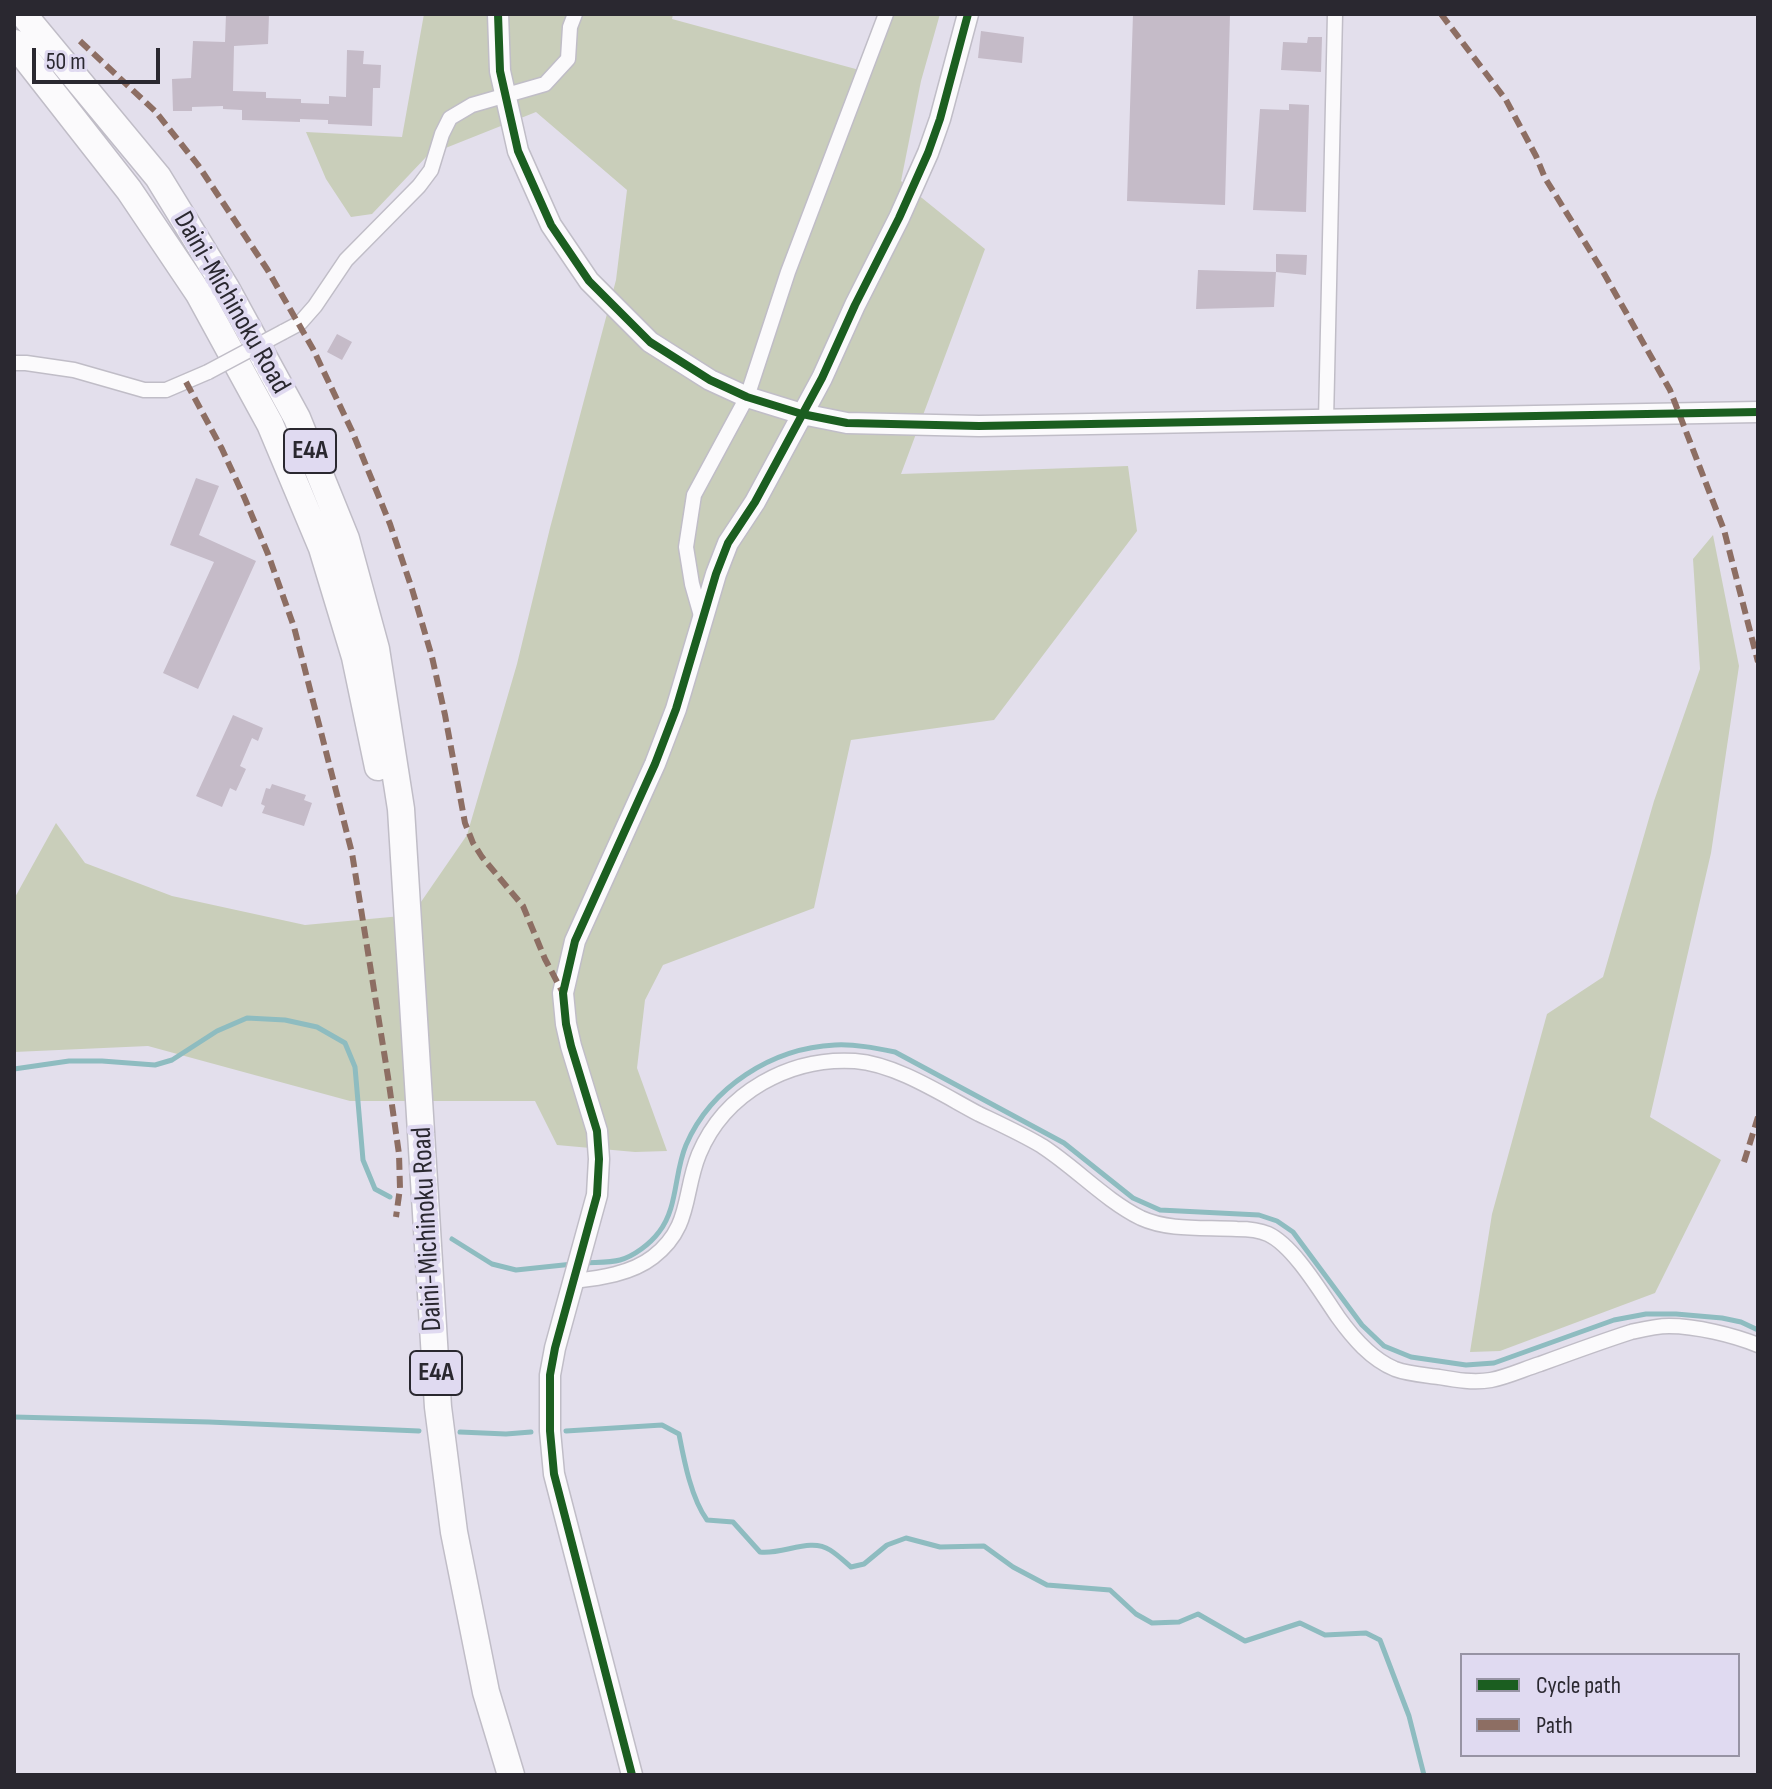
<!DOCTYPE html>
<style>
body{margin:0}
#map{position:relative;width:1772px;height:1789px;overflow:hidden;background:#e3dfec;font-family:"Sofia Sans Condensed",sans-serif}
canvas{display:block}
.frame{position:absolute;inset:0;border:16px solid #2a2830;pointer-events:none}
.legend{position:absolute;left:1460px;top:1653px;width:280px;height:104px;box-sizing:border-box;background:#e0daf1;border:2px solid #9793a4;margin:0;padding:10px 14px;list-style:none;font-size:24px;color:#2a2830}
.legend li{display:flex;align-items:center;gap:16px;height:40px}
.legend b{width:40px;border:2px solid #9793a4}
.scale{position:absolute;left:32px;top:48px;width:128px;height:36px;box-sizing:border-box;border:4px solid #2a2830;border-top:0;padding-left:10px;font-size:24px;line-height:28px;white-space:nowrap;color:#2a2830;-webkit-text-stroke:6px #e0daf1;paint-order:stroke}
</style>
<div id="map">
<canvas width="1772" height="1789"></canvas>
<div class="frame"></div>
<ul class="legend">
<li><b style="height:10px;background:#1b5e20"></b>Cycle path</li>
<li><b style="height:10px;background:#8d6e63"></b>Path</li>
</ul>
<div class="scale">50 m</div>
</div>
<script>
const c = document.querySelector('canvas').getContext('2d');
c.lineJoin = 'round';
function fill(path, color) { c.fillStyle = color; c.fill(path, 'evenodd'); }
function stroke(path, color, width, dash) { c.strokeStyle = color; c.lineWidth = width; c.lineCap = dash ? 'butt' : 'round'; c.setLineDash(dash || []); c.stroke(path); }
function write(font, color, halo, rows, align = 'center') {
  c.font = font + ' "Sofia Sans Condensed",sans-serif'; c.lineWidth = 8; c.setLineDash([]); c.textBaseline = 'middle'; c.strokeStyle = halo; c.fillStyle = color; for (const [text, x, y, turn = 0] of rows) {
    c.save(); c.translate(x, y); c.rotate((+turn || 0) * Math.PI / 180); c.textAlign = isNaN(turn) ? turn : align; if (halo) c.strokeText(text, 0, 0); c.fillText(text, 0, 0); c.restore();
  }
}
const green = new Path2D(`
 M424,14h249l-1,5 191,52 23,-57h54l-19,67 -20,100 84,68 -84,225 227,-8 9,65 -143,189 -143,20 -37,168 -151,57 -18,35 -8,68 30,83 -32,1 -78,-7 -22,-44h-185l-202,-55 -134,6v-153l42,-76 29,40 87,33 133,29 107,-10 55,-80 50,-171 33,-136 66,-248 11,-90 -91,-78 -108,43 -56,59 -21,3 -25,-38 -20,-47 96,5z
 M1713,535l26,131 -28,187 -61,264 71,43 -66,133 -155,58 -30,1 22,-138 55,-200 56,-37 51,-176 46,-132 -7,-110z`);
const stream = new Path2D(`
 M14,1069l55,-8h33l53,4 17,-5 45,-29 30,-13 38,2 32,7 28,16 10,24 8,93 12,29 15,8
 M452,1239l40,25 24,6 57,-6
 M583,1263c12,-1 26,0 37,-3 14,-4 30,-16 39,-28 19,-24 15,-59 27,-87 25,-58 86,-97 149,-100 20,-1 40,3 60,7l169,91 69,55 27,12 99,5 18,6 16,11 69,93 22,21 27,11 55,8 28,-2 120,-43 32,-6h30l46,4 19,4 17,8
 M14,1417l195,5 210,9
 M566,1431l96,-6 17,9c5,26 12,64 28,86l26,2 27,30c23,3 50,-15 70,-2 8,5 14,11 21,17l13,-3 23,-19 19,-7 34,9 44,-1 29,21 34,18 63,5 26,24 16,9 27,-1 19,-8 47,27 55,-18 25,12 41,-2 14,7 29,76 15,59
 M460,1432l46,2 25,-2`);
const building = new Path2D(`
 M226,14h43l-1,30 -34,2 -1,45 33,1v6l35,1v4l28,1v-8l17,1 1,-47 17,1 -1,13 18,1 -1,23h-7l-1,38 -44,-2v-4l-28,-1v3l-58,-2v-10l-19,-1v-3l-31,1v4h-19l-1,-32 19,-1 2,-37 32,1z
 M1133,14h97l-5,191 -98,-4z
 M981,31l43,6 -2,26 -44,-5z
 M1308,37h14l-1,35 -40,-2 2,-28 24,1z
 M1289,104l20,1 -3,107 -53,-2 7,-101 29,1z
 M1276,254l31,1 -1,20 -30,-3z
 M1198,270l78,2 -2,35 -78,2z
 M337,334l15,8 -10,18 -15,-8z
 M196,478l23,8 -20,49 57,26 -58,128 -35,-16 51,-111 -44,-17z
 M233,715l30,13 -5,13 -6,-3 -12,28 6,3 -10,22 -6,-3 -8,19 -26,-11z
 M272,784l34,11 -2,5 8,3 -8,23 -42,-13 3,-7 -4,-2 5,-16 4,1z`);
const street = new Path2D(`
 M283,332l17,-9 15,-17 31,-46 73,-74 12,-16 11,-36 8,-16 22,-13 73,-21 23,-25 2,-32 5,-13
 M14,363h12l48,7 70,20h22l42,-18
 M1326,421l9,-407
 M702,619l-10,-35 -6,-37 8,-52 53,-98 41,-125 98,-258
 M574,1281c26,-3 57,-7 79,-24 39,-30 30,-64 46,-103 26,-62 91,-97 156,-93 41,3 88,34 124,53 21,10 43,20 63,32 34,22 63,54 99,72 28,13 65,9 96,11 10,0 22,1 31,5 26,12 54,60 70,83 15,21 33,42 57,52 13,5 30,6 44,8 17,3 35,6 52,3 16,-3 33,-11 49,-16 30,-11 60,-22 91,-32 13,-3 25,-6 38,-6 27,0 64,9 89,19`);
const secondary = new Path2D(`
 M498,14l2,57 18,80 33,74 38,56 61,61 60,38 37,17 55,17 45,9 132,3 779,-14
 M632,1775l-78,-301 -4,-43v-56l5,-27 42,-153 2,-36 -2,-28 -26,-85 -5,-22 -3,-31 12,-52 80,-177 21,-55 40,-135 12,-31 27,-41 67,-124 33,-73 44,-87 29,-65 12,-34 28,-105`);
const highway = new Path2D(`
 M23,14l135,163 68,111 71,130 49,121 30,110 25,160 37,598 16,125 32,160 25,83
 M14,43l115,147 70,104 71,130 52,124 33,109 23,110`);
const streetBridge = new Path2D(`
 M208,372l75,-40`);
const quiet = new Path2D(`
 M1441,14l65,86 30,56 9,22 57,92 68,120 54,140 34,132
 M80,41l75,70 43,54 69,104 46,80 39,82 38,93 22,65 20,68 13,58 20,108 8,20 9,14 41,49 22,53 18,34
 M186,382l36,67 23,50 23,55 26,73 58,226 36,224 11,77 1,34 -4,29
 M1744,1162l14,-45`);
const cycleway = new Path2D(`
 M498,14l2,57 18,80 33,74 38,56 61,61 60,38 37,17 55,17 45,9 132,3 779,-14
 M632,1775l-78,-301 -4,-43v-56l5,-27 42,-153 2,-36 -2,-28 -26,-85 -5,-22 -3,-31 12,-52 80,-177 21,-55 40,-135 12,-31 27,-41 67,-124 33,-73 44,-87 29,-65 12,-34 28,-105`);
const shields = [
 [310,451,52],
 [436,1373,52]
];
const shieldNames = [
 ["E4A",310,451],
 ["E4A",436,1373]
];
const streetNames = [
 ["Daini-Michinoku Road",231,303,60],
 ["Daini-Michinoku Road",428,1229,-93]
];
fill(green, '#c9ceba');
stroke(stream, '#8ebcc0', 5);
fill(building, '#c5bbc8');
stroke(street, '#c0bdc7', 17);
stroke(secondary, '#c0bdc7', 23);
stroke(highway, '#c0bdc7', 29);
stroke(street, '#fbfafc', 14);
stroke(secondary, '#fbfafc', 20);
stroke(highway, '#fbfafc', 26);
stroke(streetBridge, '#c0bdc7', 17, []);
stroke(streetBridge, '#fbfafc', 14);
stroke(quiet, '#8d6e63', 6, [12, 6]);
stroke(cycleway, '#1b5e20', 8);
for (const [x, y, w] of shields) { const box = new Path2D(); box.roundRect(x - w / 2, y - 22, w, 44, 6); c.fillStyle = '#e0daf1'; c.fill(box); stroke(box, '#2a2830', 2); }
write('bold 26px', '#2a2830', null, shieldNames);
write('28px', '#2a2830', '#e0daf1', streetNames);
</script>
